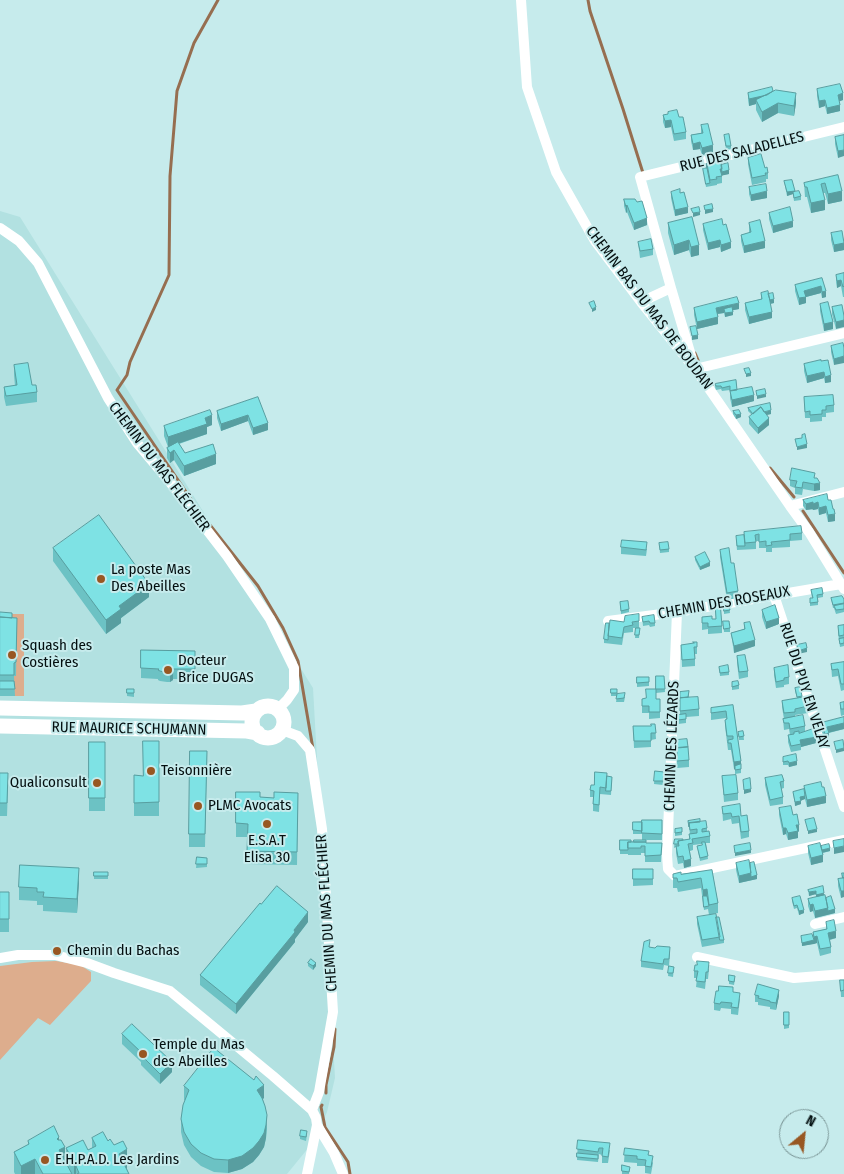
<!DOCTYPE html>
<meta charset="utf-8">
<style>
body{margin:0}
#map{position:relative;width:844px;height:1174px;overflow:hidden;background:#c6ebec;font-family:"Fira Sans Condensed",sans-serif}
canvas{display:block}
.north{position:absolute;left:779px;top:1109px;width:50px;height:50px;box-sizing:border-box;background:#c6ebec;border:1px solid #789394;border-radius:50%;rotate:28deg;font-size:14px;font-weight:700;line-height:20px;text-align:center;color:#040f10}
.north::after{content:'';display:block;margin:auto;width:18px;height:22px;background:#985722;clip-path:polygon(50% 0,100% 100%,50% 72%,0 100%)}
</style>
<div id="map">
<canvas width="844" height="1174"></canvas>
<div class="north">N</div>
</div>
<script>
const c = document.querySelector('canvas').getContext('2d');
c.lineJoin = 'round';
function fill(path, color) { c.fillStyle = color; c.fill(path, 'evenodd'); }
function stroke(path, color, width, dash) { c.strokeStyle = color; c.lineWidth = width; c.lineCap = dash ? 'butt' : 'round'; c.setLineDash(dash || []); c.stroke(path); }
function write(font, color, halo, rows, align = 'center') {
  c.font = font + ' "Fira Sans Condensed",sans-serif'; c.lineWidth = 4; c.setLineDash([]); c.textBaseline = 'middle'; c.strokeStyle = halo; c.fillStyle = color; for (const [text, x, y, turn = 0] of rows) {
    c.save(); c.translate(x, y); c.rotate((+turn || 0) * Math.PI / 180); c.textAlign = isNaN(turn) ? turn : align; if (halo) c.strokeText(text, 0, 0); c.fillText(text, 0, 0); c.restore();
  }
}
const built = new Path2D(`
 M0,211l20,6 293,471 22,390 -8,34 -13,29 -27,33h-287z`);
const green = new Path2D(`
 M0,614h24v82h-24z
 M56,961l24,4 11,7v9l-41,44 -12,-7 -38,42v-94l32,-4z`);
const stream = new Path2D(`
 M218,0l-24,43 -17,48 -7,85 -1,99 -39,87 -3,13 -10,15 82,121 59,75 25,42 15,33 15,88
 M588,0l2,11 33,98 20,64
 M695,353l3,7
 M706,375l6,10
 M770,468l24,29
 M803,511l41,62
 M326,1093v-8l8,-38 1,-18
 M322,1105l-1,2 4,20 23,35 2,12`);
const minor = new Path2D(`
 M521,0l6,87 29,85 39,69 46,61 54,67 15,21 80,116 19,26 35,57
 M844,127l-204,50 31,111 24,81 149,-36
 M0,228l19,13 19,22 70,135 29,45 32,38 58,75 43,63 24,49v22l-7,10 -9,9
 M641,302l30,-14
 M790,506l54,-14
 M774,595l70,212
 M677,612l-10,243 1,14 7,7 169,-36
 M608,621l69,-9 164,-28
 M282,730l16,6 12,14 12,79 11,183 -14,80 -7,18
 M815,924l29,-7
 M697,957l97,21 50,-4
 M0,958l18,-3h37l32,8 27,10 56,18 103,85 39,34 4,8 1,7 17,28 9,21
 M307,1174l10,-49`);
const secondary = new Path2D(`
 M252 722a16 16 0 1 1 32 0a16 16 0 1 1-32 0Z
 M0,708l242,5 14,-2
 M0,726l247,5 11,2`);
const wall = new Path2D(`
 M817,89l26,11 -4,1 1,10 -13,3 -2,-8 -6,2 -2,-12z
 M773,91l23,12 -2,13 -16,-3 -16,9 -6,-12v-6l-7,2 -1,-6v-7z
 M668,114l11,3 7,15v7l-12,2 -3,-14 -6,1 -2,-6v-7z
 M701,125l12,27 -11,3 -2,-6 -7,1 -2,-9v-6l10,-2z
 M724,135l7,11v3l-5,1z
 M844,135l-6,23 -3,-14v-7z
 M748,158l17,10 3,5v6h-2v3l-14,3 -4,-21z
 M718,162l3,3 8,9 -7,1v8l-5,1v1l-11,2 -3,-19h3v-4z
 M838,175l4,26 -14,3 -3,-11h-2l2,17 -14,3 -4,-16h-2l-1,-14z
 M784,181l11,11 6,4v4l-7,1 -1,-7 -6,2z
 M749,187l18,11 -16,3 -2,-7z
 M671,192l17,21 -13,3 -4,-18z
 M624,199l23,26 -13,5 -7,-18 -1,1 -2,-7z
 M769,213l24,14 -20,6 -4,-14z
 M692,217l7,38 -8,2 -2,-7 -15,5 -6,-22v-10z
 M749,223l16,25 -21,5 -3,-12v-6l8,-2z
 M703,224l20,1 8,23 -10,4 -1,-5 -12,3 -5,-20z
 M831,233l13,10v7l-10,2 -3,-12z
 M638,242l15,7v6l-13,3z
 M844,273v24h-1l-2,-11 -4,2 -1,-6v-7z
 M822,278l4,19 -4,1 -1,-5 -15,4v6l-7,2 -4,-14v-6z
 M761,293l7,1 6,9 -4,1 2,14 -23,6 -4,-14v-7l16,-4z
 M820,304l13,25 -9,2 -4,-20z
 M842,305l-6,24 -4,-15v-7z
 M694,308l45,1 -6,1v5l-8,2 -1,-4 -6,1v10l-21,5 -3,-14z
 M831,346l13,2 -10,17 -3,-13z
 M821,360l10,22 -6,1 -1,-5 -17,5 -3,-12v-7z
 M14,365l23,27v10l-31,4 -2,-9v-10l11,-1 -1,-11z
 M736,380l1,10 17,11 -22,6 -2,-9v-8l-8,1 -1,-2 -5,1 -1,-3v-3z
 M258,397l10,33 -15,5 -5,-14 -27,10 -4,-13v-7z
 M804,397l30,8v7l-8,1v4h-4v4l-12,1v-4h-5z
 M748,408l23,6 -5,1 3,10 -11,9 -9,-10v-7l3,-2 -4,-4z
 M733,411l8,6 -5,2 -3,-5z
 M212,425l-5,2v7l-28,10 6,9 31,11 -32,12 -10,-16 -4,3 -3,-5v-10l1,-1 -4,-11v-10z
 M815,478l5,12 -6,1 -11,-2 -1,6 -7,-1v-6l-5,-2v-6z
 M803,500h25l7,21 -7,1 -2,-9 -7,2 -1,-6 -5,1v-1l-7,1 -3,-4z
 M802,533v7l-12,1v6l-18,1v4h-6v-4h-7v-7h-3v8l-19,1 -1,-11 8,-4z
 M659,543l10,6v3l-9,1z
 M621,547l26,2 -1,7 -25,-2z
 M53,548l96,49 -28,21v5l-15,11 -53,-73z
 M720,550l11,13 7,28v7l-11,2 -7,-43z
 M695,557l15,9 -10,4 -5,-10z
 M811,590l12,4v3l-5,1v7l-8,1v-8h2z
 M831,598l13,1v13l-8,2 -2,-6h-1z
 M620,602l9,7v3l-8,2z
 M715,602l7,24v7l-14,1v-5l-6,1v-13l10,2h4z
 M724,606h5l1,7 -6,1z
 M762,610l17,14 -13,5 -4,-12z
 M0,612l12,6h5l-1,58h-2l1,20h-15z
 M642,617l13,6v3l-5,1 -1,-2 -6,1z
 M639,621v7h1l-1,10h-4l1,-10h-3v4l-9,1 -2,12 -18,-2v-4l5,-16z
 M723,621l7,7v4h-6z
 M744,623l11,23 -21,7 -3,-20 13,-4z
 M844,625v21l-4,1 -2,-14v-7z
 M681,645l16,2v7h-2v12l-13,1z
 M141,650l54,1v28h-22v1l-3,2h-3l-7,-1 -2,-1v-1l-17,-1z
 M737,656l11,15v6l-9,2 -2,-16z
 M844,662v28l-3,1 -3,-15 -6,1 -1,-13z
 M719,667l10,5v3l-9,1z
 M774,668l15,9v7l-5,1v2l-8,1 -2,-13z
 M656,676h8l1,16 -9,1z
 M637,677h12v9l-12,1z
 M732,682l7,3v4l-7,1z
 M795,688l7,9 6,9v7l-13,2v2l10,9v5l11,12 -15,4v3l-10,2 -3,-10v-7h2l-1,-6 -5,1 -1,-11h1l-2,-12v-6l15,-3 -2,-7z
 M127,689h7v8l-7,-1z
 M611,689l6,3v2l8,3 -1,5h-8l1,-6h-6z
 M689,691v6l10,12v7l-13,1v6l-8,1v-9h2v-23z
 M642,699h18v19l-11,1v-6h-7z
 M844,702v13l-3,1 -1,-7v-6z
 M733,705l8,56v12l-6,1v-5h-1l-3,-19h-3l-3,-24v-6h2l-1,-2 -15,2v-12z
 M844,717v12l-15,4v7l-4,1 -4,-12v-6z
 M655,724l1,15 -5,1v7l-17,1 -1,-22h18z
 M743,731l1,9h-5l-1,-8z
 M677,740l12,20v7l-12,1z
 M159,741v75h-25v-41l9,1z
 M89,742h16v69h-16z
 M207,751l-2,96h-16v-13z
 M783,757l14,8 -8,2 -1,-2h-5z
 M655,771l9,1 -1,13 -9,-1z
 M0,773l8,13 -1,30h-7z
 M607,776l5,1 -1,18 -11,-1 -1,18 -6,-1v-14h-3v-7l4,-5z
 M722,776l16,17v7l-14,2z
 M765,778l19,3v7l-3,1 2,8v7l-13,2 -5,-21z
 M804,786l22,17 -19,4 -2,-8 -4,1v4l-6,2 -2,-14 11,-3z
 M236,792l24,5 14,1 24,-5 -1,72 -50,-1v-27h-11z
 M722,807l19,9 8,15v6l-8,2 -2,-16 -7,1 -1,-5 -8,2z
 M779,808l14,7 6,16 -1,1v6l-10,2 -2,-6 -3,1 -4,-20z
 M662,820v20h-20v-6h-9v-12z
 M688,821l12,1 7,6v3l3,5v7h-4l2,16 -8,2 -3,-15 5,-1v-1l-9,1v5l-3,1 1,15 -7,2 -1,-5 -5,1 -2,-11v-6l-2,1 1,-9 8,1 6,-1v-5h1z
 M682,828v7l-7,1v-7z
 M620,840l26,3h16l-1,19h-16v-9h-4v2h-13v-1h-8z
 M808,846h13l9,5 -7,2v9l-12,3 -3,-12z
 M197,857l10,1v9l-11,1z
 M736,863h14l7,16 -18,4 -3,-13z
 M633,869h20v16l-20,1z
 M712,870l6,33v10l-9,2 -1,-6 -4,1 -3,-22 -23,4 -1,-4h-4v-14h8z
 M94,872h14v7h-14z
 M842,873h2l-3,25 -3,-12v-7l4,-1z
 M79,881l-2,32 -34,-2v-6h-6v-4l-18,-1v-13z
 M808,890l16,5 11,18 -20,5 -2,-7 -3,1 -2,-6v-7l8,-2v-3l-7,2z
 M0,892h9v40h-9z
 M792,898l12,15 -5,2 -2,-7 -3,1 -2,-8z
 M697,917l27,23v3l-22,4 -5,-23z
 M308,922l-13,17v3l-59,72 -36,-29v-10z
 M826,922l10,16 -6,2 1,7v6l-11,3 -3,-13 -15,3 -1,-10 12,-1v-3l13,-3z
 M650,947l20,7 -1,12 -5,-1 -1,5 -22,-3v-6z
 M308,963l8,3 -3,4 -5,-4z
 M669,966l5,1 -1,10 -5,-1z
 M709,969l-1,10h-2l-1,10 -9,-2 1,-9h-3v-7z
 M735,979l-1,6 -5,-1v-3z
 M840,980h4v17h-3z
 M733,992l7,7 -2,16 -7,-1v-5l-10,-1 -1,3 -6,-1v-7z
 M755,995l24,1 -3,14 -6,-1v-2l-12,-2v-3h-3z
 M784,1012h5v16l-5,1z
 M122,1034l50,38 -12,12 -19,-19v-3l-19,-18z
 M184,1086l80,12 -1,1 4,29 -1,10 -2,9 -5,8 -6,7 -11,7 -14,4 -14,-1 -13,-6 -10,-9 -7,-12 -3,-13v-13l4,-19h-1z
 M307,1135l-1,6 -6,-2v-3z
 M92,1138l16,3 19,28 2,5h-114l-1,-2v-20l14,-7v-4l31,-1 7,23v-15l22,2 4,-2z
 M578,1140l32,10 -2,13h-6v-8l-3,-1 -1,8 -21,-2z
 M625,1148l24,7 4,8 -2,11 -6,-1v-7h-8v-3l-13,-1z
 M622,1165l8,2 -1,7h-7z`);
const shadedWall = new Path2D(`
 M773,93l-17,7v4l-7,2v-7z
 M796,93v10l-2,13v-10z
 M843,93v7l-5,2v-7z
 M825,100v6l-6,2v-7z
 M778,103v10l-16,9v-10z
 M840,105v6l-13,3v-6z
 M671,120v7l-6,1v-7z
 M700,142v7l-7,1v-6z
 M713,145v7l-11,3v-7z
 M844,150v6l-6,2v-7z
 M720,169h2l7,1v4l-9,2z
 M767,191v7l-16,3v-6z
 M795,191v3l-2,-2v2l-6,2v-4z
 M842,191v10l-14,3v-10z
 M825,200v10l-14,3v-10z
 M627,205v7l-1,1v-7z
 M688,207v6l-13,3v-6z
 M713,209v3l-8,2v-4z
 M700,212v3l-7,2v-4z
 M647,218v7l-13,5v-7z
 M793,221v6l-20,6v-7z
 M689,240v10l-15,5v-10z
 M720,240v7l-12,3v-7z
 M765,241v7l-21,5v-7z
 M731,242v6l-10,4v-7z
 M844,243v7l-10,2v-7z
 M699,245v10l-8,2v-10z
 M841,280v6l-4,2v-7z
 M821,286v7l-15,4v6l-7,2v-7l5,-7z
 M826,291v6l-4,1v-6z
 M774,299v4l-5,1v-4z
 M739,303v6l-15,3v-3v4l-8,1v-6z
 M596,307v3l-4,2v-3z
 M733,312v3l-8,2v-4z
 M772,312v6l-23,6v-7z
 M718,317v7l-21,5v-7z
 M844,320v7l-8,2v-7z
 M833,322v7l-9,2v-7z
 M698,335v4l-6,1v-4z
 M844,356v7l-10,2v-6z
 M824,372v6l-17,5v-7z
 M751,373v3l-5,1v-3z
 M831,375v7l-6,1v-6z
 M766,394v3l-9,2v-3z
 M754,395v6l-22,6v-7z
 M771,410v4l-9,2v-3z
 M741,414v3l-5,2v-4z
 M212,415v10l-5,2v7l-39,13v-10l37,-19z
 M248,415v6l-27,10v-7z
 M769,418v7l-11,9v-6z
 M268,423v7l-15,5v-7z
 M807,444v4l-10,2v-3z
 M174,450v10l-4,3v-10z
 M216,454v10l-32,12v-10z
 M820,483v7l-6,1v-7z
 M813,502v7l-7,1v-6z
 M818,502v7l-5,1v-6z
 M826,506v7l-7,2v-7z
 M835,514v7l-7,1v-7z
 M710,562v4l-10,4v-3z
 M149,584v13l-28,21v5l-15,11v-14l13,-14z
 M779,618v6l-13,5v-7z
 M755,640v6l-21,7v-7z
 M807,648v4l-9,2v-3z
 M173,670v10l-3,2v-10z
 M844,723v6l-17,4v-6z
 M829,733v7l-4,1v-7z
 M816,737v6l-15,4 -1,-7z
 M844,748v3l-8,2v-3z
 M741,761v7l-6,-2v3h-1v-7z
 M797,761v4l-8,2v-4z
 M751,789v3l-7,2v-4z
 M805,796v3l-5,2v-4z
 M826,796v7l-19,4v-7z
 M801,801v3l-6,2v-4z
 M796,825h3v6l-1,1v6l-10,2v-7z
 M783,828h3v6l-3,1z
 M817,829v3l-9,2v-3z
 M844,846v6l-10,2v-6z
 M830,848v3l-9,2v-3z
 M751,850v3l-16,3v-3z
 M823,855v7l-12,3v-7z
 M691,859v7l-7,2v-7z
 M79,868v13l-2,32v-14z
 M751,873l6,2v4l-18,4v-7z
 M707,889v10l-4,-3v-6z
 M816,891v3l-7,2v-4z
 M841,891h3v6l-3,1z
 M824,893v3l-8,2v-3z
 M813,904v7l-3,1v-7z
 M828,908l7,1v4l-20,5v-7z
 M804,910v3l-5,2v-4z
 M308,912v10l-13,17v3l-59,72v-10z
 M836,931v7l-8,2v-7z
 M817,936v7l-3,1v-7z
 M814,940v4l-12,2v-3z
 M316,963v3l-3,4v-4z
 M779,990v6l-3,14v-7z
 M172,1062v10l-12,12v-10z
 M264,1085v13l-7,5v-13z
 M267,1115l-1,23 -2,9 -5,8 -6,7 -11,7 -14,4v-13z
 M59,1137v12l6,-2v19l-6,3 -2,-30z
 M127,1149v20l-8,5v-20z
 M35,1159v15h-14v-8z
 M76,1161v13h-2v-12z`);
const building = new Path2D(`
 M840,84l3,9 -5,2 2,10 -13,3 -2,-8 -6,1 -2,-12z
 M772,87l1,4 -6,4 -18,4 -1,-6z
 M776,90l20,3 -2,13 -16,-3 -16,9 -6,-12z
 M677,110l2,7h4l3,15 -12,2 -3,-14 -6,1 -2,-6 5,-1v-2z
 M708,124l5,21 -11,3 -2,-6 -7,2 -2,-9 12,-2 -2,-8z
 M729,134l2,12h-5l-2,-11z
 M844,135v15l-6,1 -3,-14z
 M761,154l4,14 2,-1 1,6h-3l1,2 -14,3 -4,-20z
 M718,161v1l-11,2v4l-1,-4z
 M721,161l1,8h-2l2,7 -6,1 1,2 -7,1 -3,-16z
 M728,163l1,7 -7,2 -1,-7z
 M703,168h4l3,15 -4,1z
 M838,175l4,16 -14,3 -3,-11 -4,1 4,16 -14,3 -4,-16h-2l-1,-4z
 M792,180l3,11 -8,1 -3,-11z
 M766,184l1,7 -16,4 -2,-8z
 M680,189v4l4,-1 4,15 -13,3 -4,-18z
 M799,191l2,5 -7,2 -1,-6z
 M624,199h11l2,3 5,-1 5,17 -13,5 -7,-18 -1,1z
 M712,204l1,5 -8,1 -1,-4z
 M699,207l1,5 -7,1 -2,-4z
 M790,207l3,14 -20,5 -4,-13z
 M692,217l7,28 -8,2 -2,-7 -15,5 -6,-22z
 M722,219l1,6 3,-1 5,18 -10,3 -1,-5 -12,3 -5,-19z
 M760,220l5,21 -21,5 -3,-11 10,-3 -2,-9z
 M842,231l2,12 -10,2 -3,-12z
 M651,239l2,10 -13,2 -2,-9z
 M844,273v13l-1,1 -2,-7 -4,1 -1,-6z
 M822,278l4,13 -4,1 -1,-6 -17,5 2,6 -7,1 -4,-13z
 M768,291l4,21 -23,5 -4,-14 17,-4 -1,-6z
 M773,293l1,6 -4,1 -2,-6z
 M737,297l2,6 -23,5 2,9 -21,5 -3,-14z
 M594,301l2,6 -4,2 -3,-6z
 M828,302l5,20 -9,2 -4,-20z
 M842,305l2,11v4l-8,2 -4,-15z
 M732,307l1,5 -8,1 -1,-4z
 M696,326l2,9 -6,1 -2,-9z
 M843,343l1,5v8l-10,3 -3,-13z
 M821,360v1l7,-1 3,15 -6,2 -1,-5 -17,4 -3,-12z
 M28,363l4,22h4l1,7 -31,4 -2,-9 13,-2 -3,-20z
 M749,368l2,5 -5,1 -2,-5z
 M736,380l1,10 -7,1v-5l-8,2 -1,-2h-5l-1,-2z
 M752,387l2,8 -22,5 -2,-9z
 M765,389l1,5 -9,2 -1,-5z
 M833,395l1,10 -8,1v4h-4v4l-12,1v-4l-5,1 -1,-15z
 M258,397l10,26 -15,5 -5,-13 -27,9 -4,-13z
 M770,403l1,7 -7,2 -3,-5 -8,7 -5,-6z
 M761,407l8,11 -11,10 -9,-11z
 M210,410l2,5 -7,3 2,6 -39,13 -4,-11z
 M739,410l2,4 -5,1 -3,-4z
 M805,434l2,10 -10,3 -2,-8 7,-1v-3z
 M178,442l7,11 28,-9 3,10 -32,12 -10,-16 -4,3 -3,-5z
 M792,468l23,5 -1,5h3l3,5 -6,1 -11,-2 -1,6 -7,-1 2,-6 -7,-1z
 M827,494l1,6h3l2,9h1l1,5 -7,1 -2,-9 -7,2 -1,-6 -5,2v-2l-7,2 -3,-4z
 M99,515l50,69 -30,22 2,3 -15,11 -53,-72z
 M801,526l1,7 -12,1v6l-19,2 1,3 -6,1v-5l-7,1v-8l-4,1 1,7 -11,1 -1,-11z
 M744,535l1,11h-8l-1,-10z
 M622,540l25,2 -1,8 -25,-3z
 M668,542l1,7 -9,1 -1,-7z
 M729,548l2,15h3l4,28 -11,2 -7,-43z
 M705,552l5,10 -10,5 -5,-10z
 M822,588l1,6 -6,1 1,7 -8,1v-5h3l-2,-8z
 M842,596l2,3v4l-11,2 -2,-7z
 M628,601l1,8 -8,2 -1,-9z
 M720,601l2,25 -14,1v-4h-6v-6l10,-1v3h4l-1,-17z
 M844,604v5l-8,1 -2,-4z
 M775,605l4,13 -13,4 -4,-12z
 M724,606h5l1,4 -6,1z
 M0,612l12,1v5l-12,-1z
 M639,614v7l-7,1 1,3 -9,2 -2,11 -14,-2 2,-16 14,2 1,-6z
 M654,615l1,8h-5l-1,-2 -6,1 -1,-5z
 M0,617l17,1 -1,44 -2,1v12h-14z
 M723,621h6l1,7 -6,1z
 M750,622l5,18 -21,6 -3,-13 14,-4 -1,-6z
 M606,623h3l-1,17 -4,-1z
 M844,625v10l-5,1 -1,-10z
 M636,628h4l-1,7h-4z
 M844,638v5l-4,1 -1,-5z
 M693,642h4v5h-3l1,12 -13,1 -1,-15 13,-2z
 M806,643l1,5 -9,3 -1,-6z
 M141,650l54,1v18h-23l1,1 -3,2 -3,1 -7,-2 -2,-1 1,-1 -18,-1z
 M745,655l3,16 -9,1 -2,-16z
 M844,662v22h-3l-3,-15 -6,1 -1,-6z
 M728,665l1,7 -9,1 -1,-6z
 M788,665l1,12 -5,1v2l-8,2 -2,-14z
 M656,676h8l1,13h-9z
 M637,677h12v5l-12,1z
 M0,681h14l1,8h-15z
 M738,681l1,4 -7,2v-5z
 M800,687l2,9 -5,1 -2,-9z
 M127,689h7v4h-7z
 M611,689h6v4h-6z
 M646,689h10v10h4v13h-11v-6h-7v-7l4,-1z
 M689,691l-1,6 -8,1v-6z
 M625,693l-1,5 -8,1 1,-5z
 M698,697l1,12 -19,2v-13z
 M805,697l3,9 -13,3v3l-11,1 -2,-12z
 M844,702v7h-3l-1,-6z
 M733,705l8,56 -7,1 -3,-19h-3v-3l5,-1v-3h-6l-2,-16 2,-1 -1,-8 -15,2v-5z
 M686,714v5l-8,1v-5z
 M803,715l2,11 -15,3 -1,-6h-5l-1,-4z
 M844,717v6l-17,4 2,6 -4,1 -4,-11z
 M651,724h4l1,9h-5v8h-17l-1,-15h18z
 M813,729l3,8 -16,3 1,4 -10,2 -3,-11 6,-1v-2l5,-1v2z
 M743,731l1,5 -5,1 -1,-5z
 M687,739l1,8 -11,1v-8z
 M843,740l1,8 -8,2 -2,-8z
 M143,741h16v61l-25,1v-28l9,1z
 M89,742h16v56h-16z
 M688,747l1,13 -12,1v-13z
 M190,751h17l-2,83h-16z
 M796,754l1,7 -8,2 -1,-2 -5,1v-5z
 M741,764v5l-6,1v-4z
 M655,771l9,1 -1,9h-9z
 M595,772l12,1 -1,15 -6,-1 -1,18 -6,-1 1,-13 -4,-1 1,-5h3z
 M0,773h8l-1,30h-7z
 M736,775l2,18 -14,2 -2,-19z
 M782,775l2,6 -4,1 3,15 -13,3 -5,-22z
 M607,776l5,1 -1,14h-5z
 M750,778l1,11 -7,1 -1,-10z
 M821,782l1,5h2l2,9 -19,4 -3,-14z
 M804,789l1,7 -5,1 1,4 -6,1 -2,-10z
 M236,792h24v5l14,1v-6l24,1 -1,59 -50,-1 1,-27 -12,-1z
 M740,804l1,12 6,-1 2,16 -8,1 -2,-16 -7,1 -1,-4 -8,1 -1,-7z
 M791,806l2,9 4,-1 2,11h-3l2,6 -10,2 -2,-5h-3l-4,-20z
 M814,818l3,11 -9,2 -3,-11z
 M700,819v3l-11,1v4l-1,-6z
 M642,820h20v14l-20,-1z
 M706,821l1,7 -5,1v3l7,-1 1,5 -18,3 1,4 -5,1 3,15 -7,2 -1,-5 -5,1 -2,-11h3l-1,-5 12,-2 -1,-5 8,-1v-4l-7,1 -1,-7z
 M633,822h9v9l-9,-1z
 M682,828v4l-7,1v-4z
 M675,839h8v1l-5,1v3h-4z
 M844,839v7l-10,2 -1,-7z
 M620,840h11v2h-3v8h-8z
 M634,840h12v2h-12z
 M628,842h18v1h16l-1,12 -16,1v-10h-4v2h-13z
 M702,842h3l3,14 -8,2 -3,-12 5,-1z
 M750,843l1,7 -16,3 -1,-7z
 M820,843l3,12 -12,3 -3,-12z
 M829,844l1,4 -8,2 -1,-4z
 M197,857l10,1v6h-11z
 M749,860l2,13 -12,3 -3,-13z
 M754,862l3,13 -6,2 -1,-14z
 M20,865l59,3 -2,31 -34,-2 1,-5h-7v-4l-18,-1z
 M633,869h20v10h-20z
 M712,870l6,33 -9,2 -2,-16 -4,1 -2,-12 -23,4 -1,-4h-4v-4l8,-2v2z
 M94,872h14v4h-14z
 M842,873h2v5h-1z
 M844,878v13h-3l-3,-12z
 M277,886l31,26 -14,18 1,2 -59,72 -36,-29 60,-72 1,1z
 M823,886l1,7 -8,2v-4l-7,1 -1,-2z
 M0,892h9v27h-9z
 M825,895l3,13 -13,3 -2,-7 -3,1 -2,-6z
 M703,896h4l2,10 -5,1z
 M800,896l4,14 -5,1 -2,-6 -3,1 -2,-8z
 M831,896l4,13 -7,2 -2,-13z
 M716,914l4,23 -18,3 -5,-23z
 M716,917h3l5,23h-4z
 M834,920l2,11 -8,2 3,14 -11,2 -3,-13 -3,1 -1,-5 14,-3 -1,-7z
 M812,934l2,6 -12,3 -1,-7z
 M650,940l-1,7 6,1 2,-2 13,1 -1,12h-5l-1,5 -22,-3 3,-19z
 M311,959l5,4 -3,3 -5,-3z
 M697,961l12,1 -1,10h-2l-1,10 -9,-1 2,-10h-4l1,-6h2z
 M669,966l5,1 -1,6h-5z
 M729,975l6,1 -1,6 -5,-1z
 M840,980h4v10l-3,1z
 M758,984l21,6 -3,13 -6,-1v-1l-12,-3 1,-2 -4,-1z
 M719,986l14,1v5l7,1 -2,15 -7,-1 1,-4 -11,-1 -1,2 -6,-1 2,-12h2z
 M784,1012h5v13h-5z
 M132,1024l40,38 -12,12 -19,-19 1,-2 -20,-19z
 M214,1048l40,32 2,-4 8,9 -7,5 5,8 3,8 2,9 -1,10 -2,8 -5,8 -6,7 -11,8 -14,4 -14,-1 -13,-6 -10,-9 -7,-12 -3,-13 2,-14 6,-15 -5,-4z
 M54,1126l5,11 -2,2 1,1h3l4,7 -6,3 13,24h-29l-8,-15 -14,7 -7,-14 15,-8 -1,-3z
 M301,1130l6,1 -1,6 -6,-1z
 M103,1132l5,9 2,-2 4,6 9,-4 4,8 -8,5 10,20h-52l2,-1 -3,-7 2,-2 -2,-3 -2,1 -8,-14 17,-8 5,10 8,-4 -4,-8z
 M578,1140l32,3 -2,14 -6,-1 1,-8h-4l-1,4 -21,-3z
 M625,1148l24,3 -1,4 5,1 -2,11 -6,-1 1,-6 -9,-1v-3l-13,-1z
 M577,1153l21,2v4l-21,-2z
 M622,1165l8,2 -1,5 -7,-1z`);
const markers = [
 [101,579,5,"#985722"],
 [12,655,5,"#985722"],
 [168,670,5,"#985722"],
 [151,771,5,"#985722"],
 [97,783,5,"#985722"],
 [198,806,5,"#985722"],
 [267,824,5,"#985722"],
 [57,951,5,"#985722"],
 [143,1054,5,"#985722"],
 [45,1160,5,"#985722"]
];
const streetNames = [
 ["RUE DES SALADELLES",742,152,-14],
 ["CHEMIN BAS DU MAS DE BOUDAN",649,308,53],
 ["CHEMIN DU MAS FLÉCHIER",159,467,53],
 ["CHEMIN DES ROSEAUX",724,603,-10],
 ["RUE DU PUY EN VELAY",804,686,72],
 ["RUE MAURICE SCHUMANN",129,729,1],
 ["CHEMIN DES LÉZARDS",672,746,-88],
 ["CHEMIN DU MAS FLÉCHIER",327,913,-94]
];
const poiNames = [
 ["La poste Mas",111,570],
 ["Des Abeilles",111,587],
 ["Squash des",22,646],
 ["Costières",22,663],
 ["Docteur",178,661],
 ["Brice DUGAS",178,678],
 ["Teisonnière",161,771],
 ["Qualiconsult",87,783,"right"],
 ["PLMC Avocats",208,806],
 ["E.S.A.T",267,841,"center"],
 ["Elisa 30",267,858,"center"],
 ["Chemin du Bachas",67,951],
 ["Temple du Mas",153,1045],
 ["des Abeilles",153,1062],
 ["E.H.P.A.D. Les Jardins",55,1160]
];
fill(built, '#b2e1e1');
fill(green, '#ddad8d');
stroke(stream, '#966e50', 3);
stroke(minor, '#fff', 10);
stroke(secondary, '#fff', 15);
fill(wall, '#6cc2c4');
fill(shadedWall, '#589ea0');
fill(building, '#7ee2e4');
stroke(building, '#589ea0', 1);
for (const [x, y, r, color] of markers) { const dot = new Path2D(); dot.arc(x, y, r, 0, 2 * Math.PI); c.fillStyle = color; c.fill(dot); stroke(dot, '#c6ebec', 2); }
write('15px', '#040f10', '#c6ebec', streetNames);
write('15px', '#040f10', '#c6ebec', poiNames, 'left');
</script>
